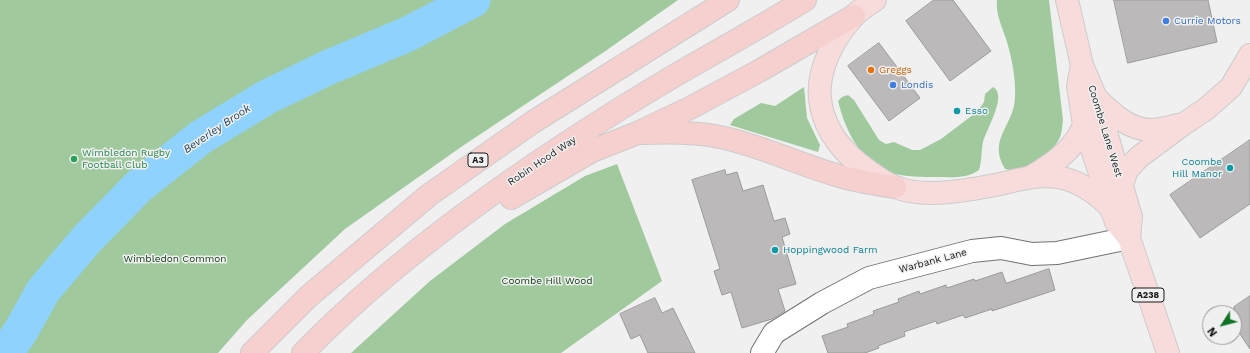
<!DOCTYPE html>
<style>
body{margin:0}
#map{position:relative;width:1250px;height:353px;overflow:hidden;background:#f0f0f1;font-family:"Work Sans",sans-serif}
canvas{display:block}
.north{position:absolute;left:1202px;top:305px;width:40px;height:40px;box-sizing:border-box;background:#f0f0f1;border:1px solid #999;border-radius:50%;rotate:234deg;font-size:11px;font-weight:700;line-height:16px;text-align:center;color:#161616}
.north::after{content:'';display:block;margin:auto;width:14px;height:18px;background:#117424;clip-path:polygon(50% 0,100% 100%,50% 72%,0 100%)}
</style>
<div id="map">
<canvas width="1250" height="353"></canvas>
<div class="north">N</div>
</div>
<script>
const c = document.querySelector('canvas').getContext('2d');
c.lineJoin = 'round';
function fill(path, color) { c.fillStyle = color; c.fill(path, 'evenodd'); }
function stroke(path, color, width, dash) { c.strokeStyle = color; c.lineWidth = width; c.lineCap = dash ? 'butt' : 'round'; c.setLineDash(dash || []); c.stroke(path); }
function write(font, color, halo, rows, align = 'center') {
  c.font = font + ' "Work Sans",sans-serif'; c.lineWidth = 3; c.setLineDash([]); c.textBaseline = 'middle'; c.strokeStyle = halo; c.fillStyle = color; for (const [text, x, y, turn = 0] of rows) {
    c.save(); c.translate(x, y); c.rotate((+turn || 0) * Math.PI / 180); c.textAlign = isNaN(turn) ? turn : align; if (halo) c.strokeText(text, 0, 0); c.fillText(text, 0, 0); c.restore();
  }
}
const green = new Path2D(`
 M0,0h678l-74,52 -143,95 -116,82 -98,91 -29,33h-218z
 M997,0h52l14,120c-1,7 -1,15 -5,21 -9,15 -34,34 -53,28 -18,-31 9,-42 10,-72 1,-19 -3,-37 -8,-55 -4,-13 -12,-29 -10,-42z
 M804,87l3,31 13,27 -2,7 -88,-27 4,-6 27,-16 14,3z
 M993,87c15,8 -7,43 -10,55 -2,10 -1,19 -4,28 -12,9 -28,7 -42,7 -14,0 -32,0 -46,-4 -31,-10 -46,-44 -53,-72l4,-4 6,-2 6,5 25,40 7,4 8,-2 18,8h8l21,-11 37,-28 6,-9 1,-8z
 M617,164l45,117 -101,72h-210l79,-72 75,-57 80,-48z`);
const river = new Path2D(`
 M6,353l16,-24 21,-38 44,-52 52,-53 62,-49 66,-40 60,-29 81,-34 65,-34`);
const building = new Path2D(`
 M934,0h19l38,51 -41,30 -44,-60z
 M1114,0h94l9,42 -89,21z
 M879,43l41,55 -31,23 -41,-55z
 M1250,140v64l-50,34 -30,-43z
 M725,170l1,5 11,-3 6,19 20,-6 11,36 11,-3 5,16 -8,3 14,47 -18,5 7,22 -13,8 -30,9 -11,-36 -9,3 -8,-24 6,-2 -28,-89z
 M1049,269l6,21 -63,21v-2l-27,9 -2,-3 -26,9 -1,-3 -32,11 1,4 -27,10 1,2 -14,5h-37l-6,-17 26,-9 -1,-3 27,-10 -1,-3 26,-9 -1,-3 21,-8 1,3 26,-9 1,3 27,-9 1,2 27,-9 4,11z
 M1250,296v53l-16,-24v-18z
 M655,298l7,15 11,-5 22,45h-47l-8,-18 -9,4 -11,-25z`);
const minor = new Path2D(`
 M762,353l12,-20 48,-30 47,-25 103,-27 29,-3 31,6 25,-1 72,-15`);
const primary = new Path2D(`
 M875,0c-7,5 -16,10 -22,17 -19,21 -36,52 -33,82 3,27 18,48 39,65 11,8 23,18 36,23 29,12 75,3 105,-3 18,-4 38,-10 57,-7 21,3 39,16 54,31
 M1067,0l15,65 14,33 35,119 -2,21
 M1082,65l-4,21 6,39 32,97 13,16 39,115
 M1096,98c15,14 31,31 54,32 9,0 19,-3 28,-5
 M1031,177c22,-13 43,-27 53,-52
 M1122,185l5,-15 12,-13 43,-32 24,-16 25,-22 19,-32`);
const trunk = new Path2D(`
 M644,133c26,-1 51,-1 76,4 40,8 77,27 116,38 19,6 39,9 59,12
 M511,198l81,-47 43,-17 55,-26 69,-37 95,-55
 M252,353l57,-57 120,-101 104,-73 195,-122
 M303,353c106,-109 246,-203 376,-280 42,-24 85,-48 126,-73`);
const markers = [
 [1166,21,4,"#3f7fe0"],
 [871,70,4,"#e8710a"],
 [893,85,4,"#3f7fe0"],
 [957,111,4,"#0f9aa8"],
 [74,159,4,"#2e9e5b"],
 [1230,168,4,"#0f9aa8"],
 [775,250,4,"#0f9aa8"]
];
const shields = [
 [478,160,20],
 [1148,295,32]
];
const shieldNames = [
 ["A3",478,160],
 ["A238",1148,295]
];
const shopNames = [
 ["Currie Motors",1174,21],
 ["Londis",901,85]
];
const foodNames = [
 ["Greggs",879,70]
];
const cultureNames = [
 ["Esso",965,111],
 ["Coombe",1222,162,"right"],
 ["Hill Manor",1222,174,"right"],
 ["Hoppingwood Farm",783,250]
];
const streetNames = [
 ["Coombe Lane West",1105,131,73],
 ["Robin Hood Way",542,161,-34],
 ["Warbank Lane",933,261,-15]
];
const leisureNames = [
 ["Wimbledon Rugby",82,153],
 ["Football Club",82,165]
];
const parkNames = [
 ["Wimbledon Common",175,259],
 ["Coombe Hill Wood",547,281]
];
const waterNames = [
 ["Beverley Brook",217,129,-34]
];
fill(green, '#a0ca9e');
stroke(river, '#8fd2fe', 35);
fill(building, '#bbb9b9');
stroke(building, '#9b9999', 1);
stroke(minor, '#737374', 24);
stroke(primary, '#ccc', 24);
stroke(trunk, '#ccc', 24);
stroke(minor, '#fff', 22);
stroke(primary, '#f8dcdb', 22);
stroke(trunk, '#f6d0cf', 22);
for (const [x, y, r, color] of markers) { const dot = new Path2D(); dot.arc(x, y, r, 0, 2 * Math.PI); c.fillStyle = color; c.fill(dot); stroke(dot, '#f0f0f1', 1.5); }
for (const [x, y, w] of shields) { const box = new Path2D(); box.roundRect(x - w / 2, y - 7, w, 14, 3); c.fillStyle = '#f0f0f1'; c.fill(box); stroke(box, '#161616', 1); }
write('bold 9px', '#161616', null, shieldNames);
write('10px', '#366cbe', '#f0f0f1', shopNames, 'left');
write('10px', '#c56008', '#f0f0f1', foodNames, 'left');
write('10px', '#0d838f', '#f0f0f1', cultureNames, 'left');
write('10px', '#161616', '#f0f0f1', streetNames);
write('10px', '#27864d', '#f0f0f1', leisureNames, 'left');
write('10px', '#09370b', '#f0f0f1', parkNames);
write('italic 11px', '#183d54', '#f0f0f1', waterNames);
</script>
